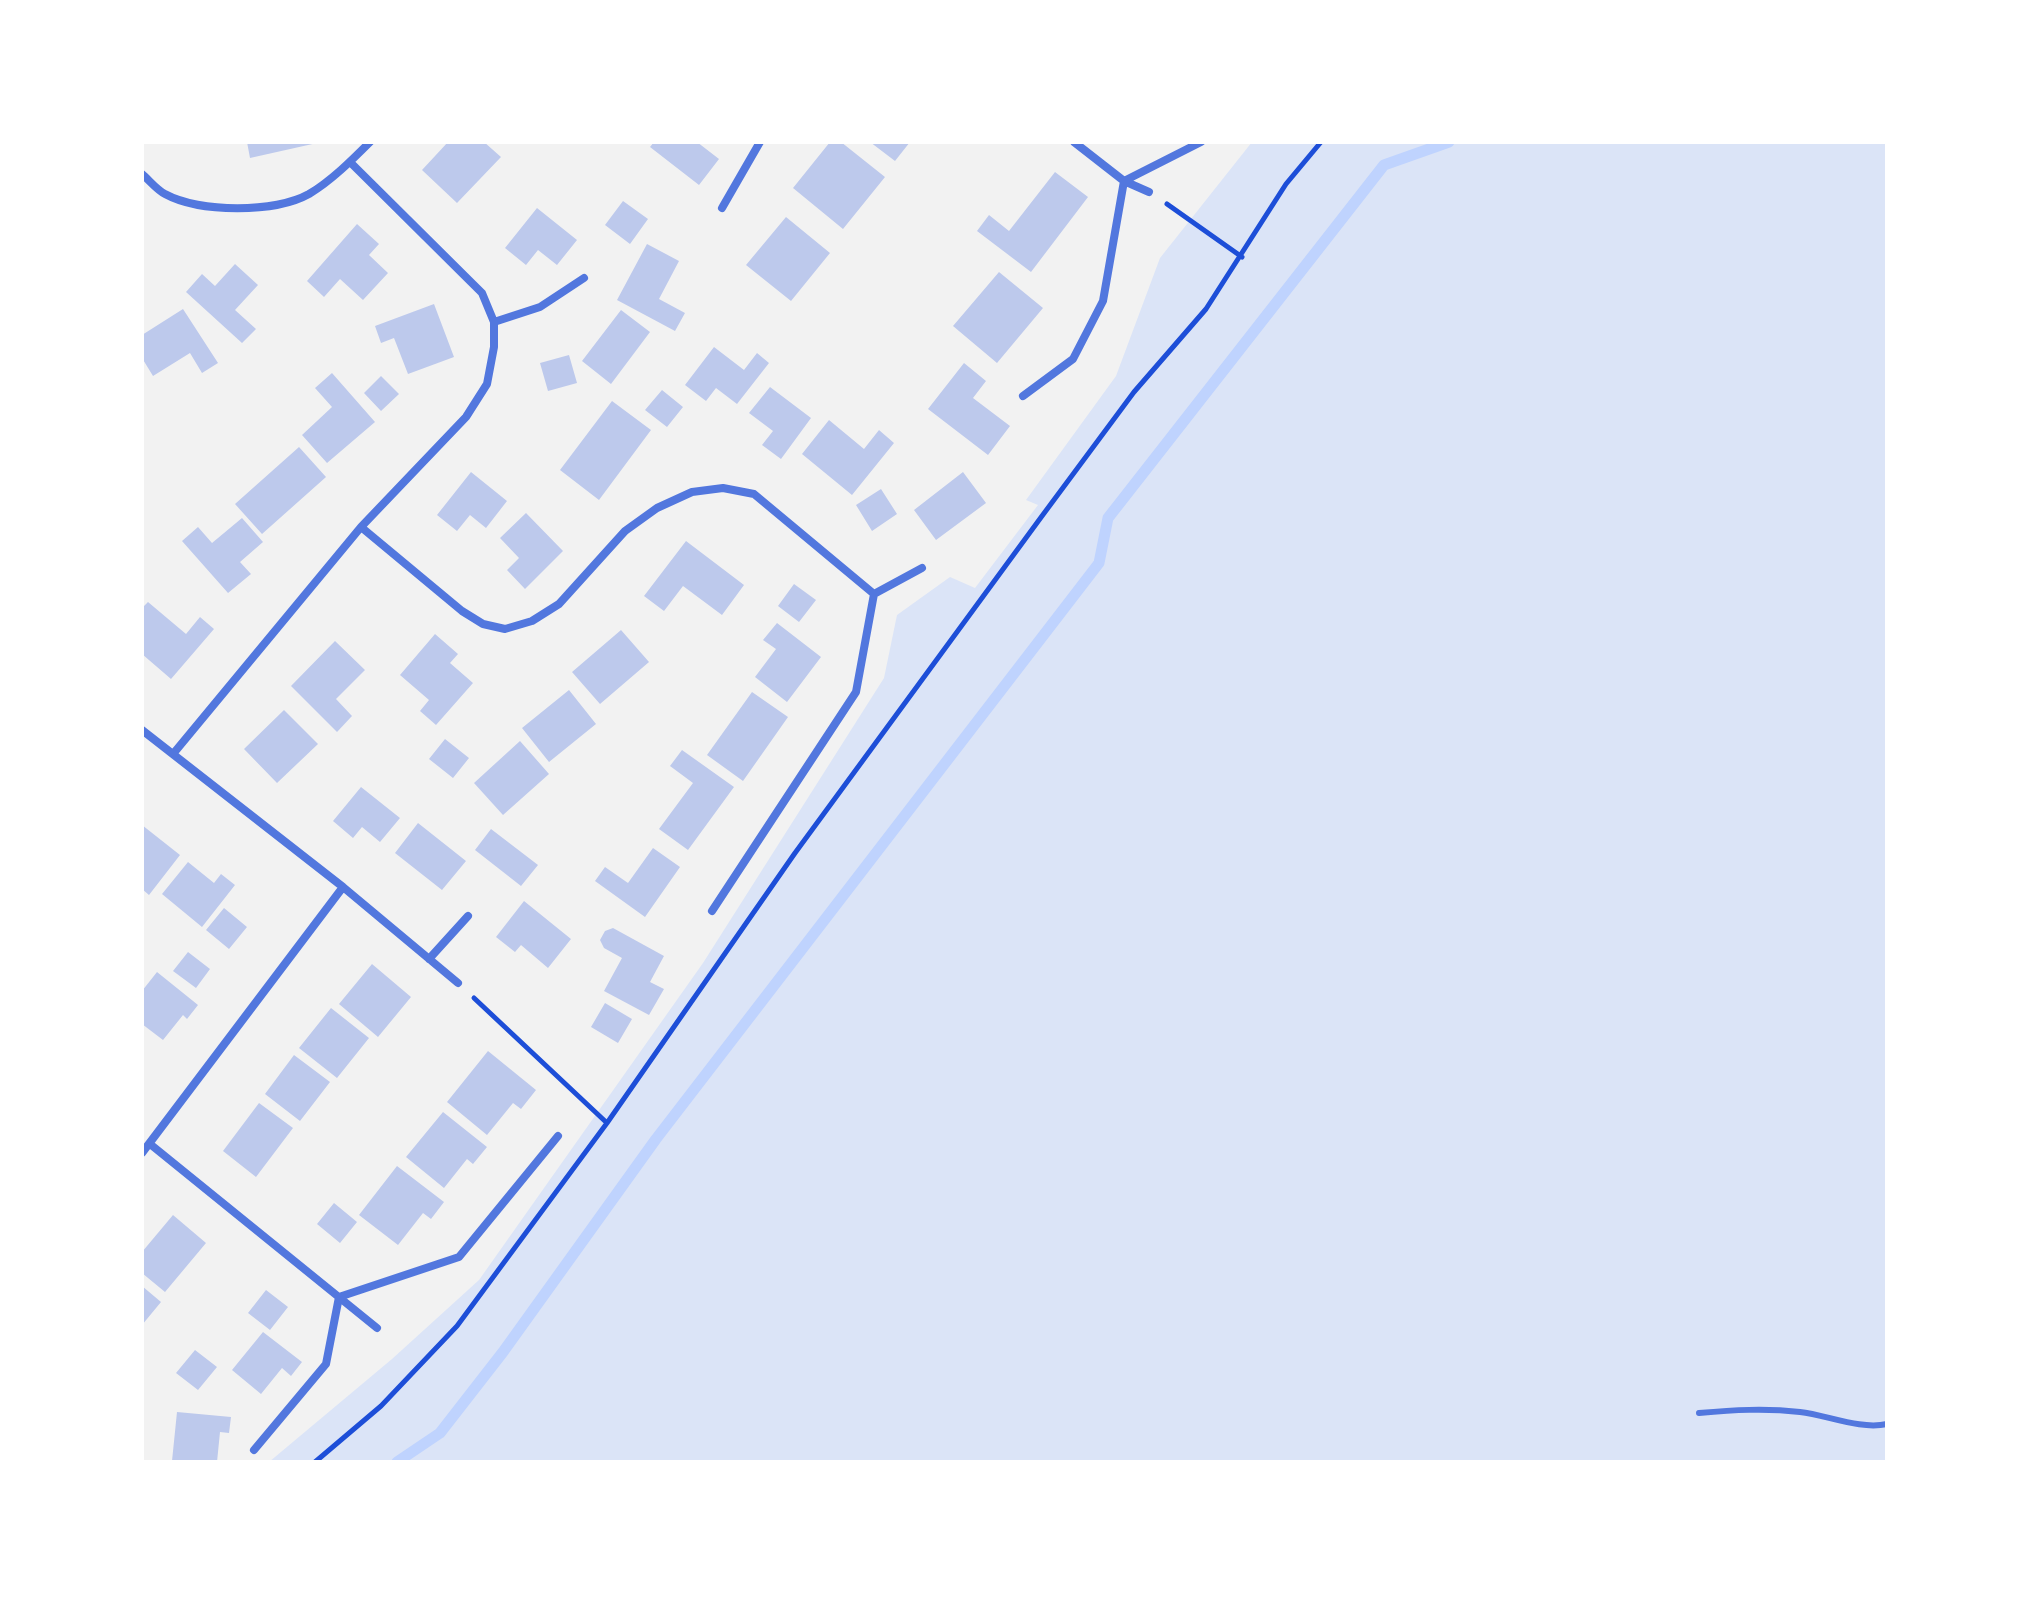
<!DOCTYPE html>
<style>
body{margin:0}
#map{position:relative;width:2029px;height:1604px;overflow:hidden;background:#f2f2f2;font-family:Barlow,sans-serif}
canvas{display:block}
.frame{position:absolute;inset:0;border:144px solid #fff;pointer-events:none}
</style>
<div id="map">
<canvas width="2029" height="1604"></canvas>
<div class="frame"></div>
</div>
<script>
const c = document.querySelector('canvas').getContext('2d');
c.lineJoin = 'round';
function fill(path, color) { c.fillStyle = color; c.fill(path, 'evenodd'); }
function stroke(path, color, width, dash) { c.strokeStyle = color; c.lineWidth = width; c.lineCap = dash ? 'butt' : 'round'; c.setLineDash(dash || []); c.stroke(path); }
const green = new Path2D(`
 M1252,142h635v1320h-1618l123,-103 87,-79 224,-317 181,-285 13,-63 53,-38 25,11 63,-83 -12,-5 90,-124 44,-118z`);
const stream = new Path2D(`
 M397,1462l43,-29 63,-81 153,-213 443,-576 9,-45 276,-353 65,-23`);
const building = new Path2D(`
 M247,142h70v1l-67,15z
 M448,142h36l17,15 -44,46 -35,-33z
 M654,142h43l22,17 -20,26 -49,-38z
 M830,142h11l44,35 -42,52 -50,-41z
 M870,142h40l-15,19z
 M1055,172l33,25 -57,75 -54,-41 12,-16 20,16z
 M623,201l25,18 -18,25 -25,-19z
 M537,208l40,32 -20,25 -19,-15 -12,15 -21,-17z
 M786,217l44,36 -39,48 -45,-36z
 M357,224l22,20 -10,11 19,18 -25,27 -23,-21 -16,18 -17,-16z
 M647,244l32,17 -20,38 26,14 -10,18 -58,-31z
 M235,264l23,21 -23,25 21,19 -14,14 -56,-51 16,-18 13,12z
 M999,272l44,36 -46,55 -44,-37z
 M434,304l20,53 -46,17 -14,-36 -13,5 -6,-17z
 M183,309l35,54 -16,10 -12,-20 -37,23 -11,-18v-23z
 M621,310l29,22 -39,52 -29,-23z
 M714,347l30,23 13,-17 12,10 -32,41 -21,-16 -10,13 -21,-16z
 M569,355l8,28 -29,8 -8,-28z
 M964,363l22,18 -13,17 37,28 -22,29 -60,-46z
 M332,373l43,49 -48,41 -25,-28 30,-28 -17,-19z
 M381,376l18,18 -18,17 -17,-18z
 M770,387l41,31 -30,41 -19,-14 11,-14 -24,-18z
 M662,390l21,17 -16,20 -22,-17z
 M612,401l39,29 -52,70 -39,-30z
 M829,420l35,29 15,-19 15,13 -42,52 -50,-41z
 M299,447l27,30 -64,57 -27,-30z
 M471,472l36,29 -21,27 -16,-13 -13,16 -20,-16z
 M963,472l23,31 -50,37 -22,-30z
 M881,489l16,25 -25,17 -16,-26z
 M526,513l37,38 -38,38 -18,-19 12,-12 -19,-20z
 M242,518l21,24 -23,20 11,12 -23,19 -46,-52 16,-14 14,16z
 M686,541l58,44 -22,30 -39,-29 -19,25 -20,-15z
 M794,584l22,16 -17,22 -21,-16z
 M148,602l38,32 14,-17 14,12 -43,50 -29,-25v-46z
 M777,623l44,34 -34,45 -32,-25 21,-28 -13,-9z
 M621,630l28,32 -49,42 -28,-32z
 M435,634l23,20 -8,9 23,20 -37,42 -16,-14 9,-11 -29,-25z
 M335,641l30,29 -29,29 16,17 -15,16 -46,-46z
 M569,690l27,34 -47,38 -27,-34z
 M752,692l36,25 -45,64 -36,-26z
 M284,710l34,34 -41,39 -33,-34z
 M445,739l24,19 -16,20 -24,-19z
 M520,741l29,33 -46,41 -29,-32z
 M682,750l52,37 -46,63 -29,-21 34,-46 -23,-17z
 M361,787l39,31 -20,24 -18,-15 -9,11 -20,-17z
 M418,823l48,38 -24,29 -47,-37z
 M142,825l38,30 -31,40 -7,-6z
 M491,829l47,36 -17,21 -46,-36z
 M653,848l27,19 -35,50 -50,-36 10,-14 23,16z
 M188,862l26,21 7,-9 14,11 -33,42 -40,-33z
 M524,901l47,38 -23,29 -27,-23 -6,7 -19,-15z
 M224,908l23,19 -18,22 -23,-19z
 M613,928l51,28 -14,26 14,7 -15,26 -45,-24 18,-33 -18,-10 -4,-8 5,-9z
 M188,952l22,17 -14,19 -23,-17z
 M372,964l39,33 -33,40 -39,-33z
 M157,972l41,33 -11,14 -4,-4 -20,25 -21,-16v-33z
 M605,1003l27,16 -14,24 -27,-16z
 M331,1008l38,30 -32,40 -38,-30z
 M488,1051l48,39 -15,19 -8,-6 -26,32 -40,-33z
 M294,1055l36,27 -30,39 -35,-27z
 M259,1103l34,25 -37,49 -33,-26z
 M443,1112l44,35 -14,17 -6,-5 -23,29 -38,-31z
 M397,1166l47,36 -13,17 -8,-6 -25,32 -39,-30z
 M334,1203l23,19 -17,21 -23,-19z
 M173,1215l33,28 -41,49 -23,-19v-21z
 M142,1286l19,16 -19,23z
 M266,1290l22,17 -18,23 -22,-17z
 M263,1332l39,30 -11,14 -9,-8 -21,26 -29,-24z
 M195,1350l22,17 -19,23 -22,-17z
 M177,1412l54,5 -2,16 -9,-1 -3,30 -45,-1z`);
const path = new Path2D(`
 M1167,204l75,53
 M474,998l133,125
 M315,1462l66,-56 76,-80 150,-203 188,-270 247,-337 92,-124 72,-83 80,-125 35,-42`);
const service = new Path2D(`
 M1699,1413c34,-3 66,-5 101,-1 27,3 60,18 87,12`);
const minor = new Path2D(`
 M1074,142l50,39 25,11
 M142,174c7,6 15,16 23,20 35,19 110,19 144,0 22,-13 43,-34 61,-52
 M722,208l38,-66
 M494,322l46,-15 44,-29
 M1023,396l50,-37 30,-58 21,-120 77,-39
 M361,527l101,84 21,13 22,5 27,-8 27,-17 66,-73 32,-23 35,-16 31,-4 31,6 120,100
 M142,730l201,157 115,96
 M173,754l188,-227 105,-110 21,-33 7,-37v-25l-12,-29 -132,-131
 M712,911l144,-219 18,-98 48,-26
 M429,959l39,-43
 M150,1144l227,184
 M142,1153l201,-266
 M254,1450l72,-86 13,-67 120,-40 99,-121`);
fill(green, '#dbe4f7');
stroke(stream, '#bfd3fe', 11);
fill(building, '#bdc9ec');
stroke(path, '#1d4ed8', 5);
stroke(service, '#5277de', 6);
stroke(minor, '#5277de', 8);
</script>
